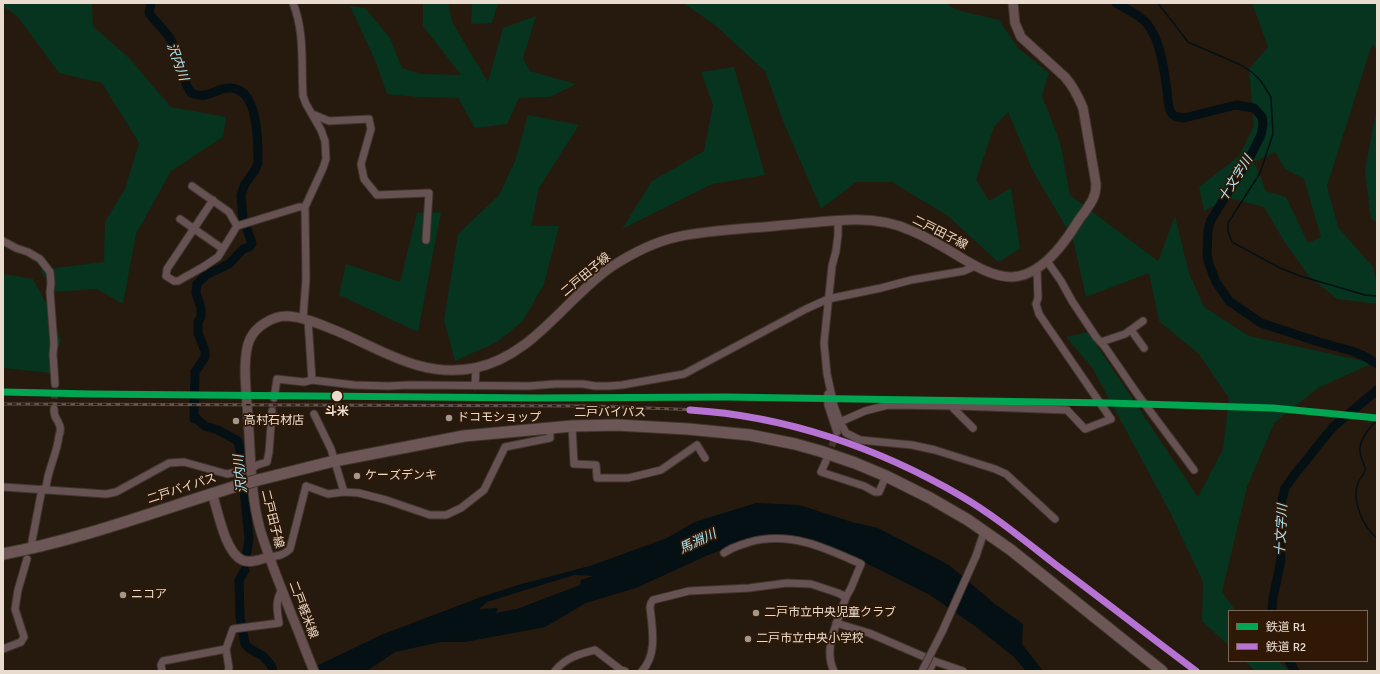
<!DOCTYPE html>
<meta charset="utf-8">
<style>
body{margin:0}
#map{position:relative;width:1380px;height:674px;overflow:hidden;background:#261a0f;font-family:Signika,"Noto Sans JP",sans-serif}
canvas{display:block}
.frame{position:absolute;inset:0;border:4px solid #eadbcf;pointer-events:none}
.legend{position:absolute;left:1228px;top:610px;width:140px;height:52px;box-sizing:border-box;background:#2f1906;border:1px solid #7a6756;margin:0;padding:5px 7px;list-style:none;font-size:12px;color:#eadbcf}
.legend li{display:flex;align-items:center;gap:8px;height:20px}
.legend b{width:20px;border:1px solid #7a6756}
</style>
<div id="map">
<canvas width="1380" height="674"></canvas>
<div class="frame"></div>
<ul class="legend">
<li><b style="height:5px;background:#00a651"></b>鉄道 R1</li>
<li><b style="height:5px;background:#b673d3"></b>鉄道 R2</li>
</ul>
</div>
<script>
const c = document.querySelector('canvas').getContext('2d');
c.lineJoin = 'round';
function fill(path, color) { c.fillStyle = color; c.fill(path, 'evenodd'); }
function stroke(path, color, width, dash) { c.strokeStyle = color; c.lineWidth = width; c.lineCap = dash ? 'butt' : 'round'; c.setLineDash(dash || []); c.stroke(path); }
function write(font, color, halo, rows, align = 'center') {
  c.font = font + ' Signika,"Noto Sans JP",sans-serif'; c.lineWidth = 3.5; c.setLineDash([]); c.textBaseline = 'middle'; c.strokeStyle = halo; c.fillStyle = color; for (const [text, x, y, turn = 0] of rows) {
    c.save(); c.translate(x, y); c.rotate((+turn || 0) * Math.PI / 180); c.textAlign = isNaN(turn) ? turn : align; if (halo) c.strokeText(text, 0, 0); c.fillText(text, 0, 0); c.restore();
  }
}
const green = new Path2D(`
 M3,3h89l1,23 36,32 42,49 55,10 -3,20 -52,34 -35,63 -13,70 -26,-15 -44,3 -13,-22 64,-8 1,-40 20,-33 14,-46 -37,-60 -43,-10 -41,-56 -15,-11z
 M423,3h25l4,19 36,60 15,-54 33,-12 -13,42 7,13 46,13 -26,13 -31,1 -12,26 -32,4 -17,-30 -39,-1 -32,-3 -12,-34 -25,-54 15,2 25,30 12,30 19,6 40,1 -38,-49z
 M472,3h26l-6,20 -21,1z
 M683,3h262l12,7 42,10 19,28 31,25 -7,23 18,46 10,53 88,66 17,-45 14,57 15,34 45,29 124,27 -55,25 -44,35 -27,64 -25,105 14,19h-7v35l-27,-25 1,-39 -32,-68 -78,-145 -27,-32 22,-5 110,165 25,-48 6,-51 -30,-44 -40,-33 -10,-48 -63,24 -13,-58 -40,-68 -25,-59 -14,15 -18,53 13,21 22,-13 9,61 -22,13 -50,-46 -56,-34h-36l-35,27 -38,-88 -18,-50 -50,-46z
 M1252,3h125v46l-5,-5 -45,142 11,41 35,40 4,20v17l-40,-5 -29,-24 -24,-34 -20,-34 -35,-9 -25,13 -5,-24 40,-31 15,-30 -5,-57 19,-22zM1275,152l10,17 19,10 17,58 -13,6 -22,-46 -20,-6 -12,-29z
 M734,67l31,108 -53,9 -90,45 30,-48 52,-30 9,-46 -12,-33z
 M528,115l51,10 -40,63 -8,38h28l-15,58 -21,37 -26,21 -42,19 -11,-41 14,-86 41,-39 16,-34z
 M1377,115v107l-6,-3 -6,-48 10,-55z
 M441,212l-23,120 -79,-37 7,-31 54,18 17,-69z
 M3,274l30,5 14,26 14,35 -11,33 -47,-5z
 M1245,661h33l11,10h-34z`);
const water = new Path2D(`
 M756,503l43,2 53,17 26,6 71,37 46,39 28,20 -1,20 21,27h-17l-12,-14 -39,-31 -45,-31 -82,-41 -33,-13 -32,-6 -38,5 -39,16 -70,32 -50,15 -41,24 -80,15h-24l-46,10 -28,19h-61l75,-36 100,-38 37,-12 75,-20 74,-27 28,-16zM574,575l19,1 -12,4 -1,5 -63,24 -21,4 2,-5 -19,1 8,-7z`);
const stream = new Path2D(`
 M1158,3l30,39 53,23 12,8 8,8 10,16 2,37 -13,39 -32,50v8l4,11 46,25 22,9 65,19 12,1
 M1377,420c-8,9 -18,19 -17,32 0,6 5,12 5,17 0,5 -5,9 -7,14 -7,17 5,44 19,55`);
const river = new Path2D(`
 M151,3l-2,10c7,10 16,17 22,27 9,17 9,37 20,53 19,7 23,-5 39,-5 29,0 28,55 28,75l-3,7 -10,14 -4,11 2,23 9,25 -3,4 -6,2 -14,15 -23,11 -9,9 -1,9 5,15v9l-3,5v11l7,18v6l-10,15 -1,47h3l8,7 13,4 20,11 2,9 9,89 -2,13
 M1116,3c11,7 27,13 34,25 11,16 14,43 17,62 1,8 0,17 5,24 3,3 7,3 12,4l52,-13 18,3 8,9 1,7 -2,11 -10,20 -40,65 -3,10 -1,25 2,9 7,18 13,19 32,22 58,19 33,9 12,5 13,8
 M245,570l-6,10 1,37 5,27 5,5 13,7 8,9 2,6
 M1272,611l1,-13 8,-38 -1,-39 2,-21 3,-12 10,-14 38,-47 44,-37
 M1289,661l6,10`);
const minorTunnel = new Path2D(`
 M54,409l1,-25
 M272,411l2,-13
 M828,456l9,-24`);
const minor = new Path2D(`
 M293,3c12,30 8,61 10,93l3,8 15,26 4,11 1,18 -3,9 -18,39 1,72 -3,40
 M312,114l17,7 40,-2 2,10 -10,35 3,15 13,16 52,-2 -3,47
 M192,186l37,26 8,14
 M213,200l-46,69 -1,7 8,5h4l25,-14 15,-10 19,-31 62,-19h6
 M180,219l43,30
 M838,221v14l-2,16 -4,15 -8,77 3,31 7,32 6,16 6,11 14,7 52,5 23,5 60,19 11,5 49,45
 M3,241l13,7 12,4 12,7 10,13 1,11 -1,9 4,52 -1,10 2,30
 M1047,261l14,20 11,20 24,36 9,10 33,48 56,75
 M308,320l4,60
 M1131,330l13,18
 M1101,342l24,-8 18,-13
 M475,386l1,-18
 M828,394v11l9,27
 M274,398l3,-19 27,3 8,-2 42,5 34,1 22,-1 119,1 26,-2h28l12,2h14l13,-1 62,-11 122,-65 22,-10 53,-11 30,-8 53,-9 11,-5
 M950,405l23,23
 M314,414l17,35 13,43
 M840,422l25,-11 23,-6 71,1 108,4 18,19 26,-10 -72,-105 -3,-10 2,-6 -1,-28
 M572,426l2,38 22,1 1,13h31l33,-8 36,-25 8,13
 M826,461l-5,11 43,14 11,6h4l7,-16
 M3,487l103,7 10,-2 53,-29 15,-1 43,12 24,-5 6,-4 10,-3 2,-10 3,-41
 M46,489c1,-19 11,-34 13,-53 1,-3 2,-9 0,-12 -3,-8 -5,-5 -5,-15
 M32,541l10,-52
 M724,553c8,-6 16,-8 26,-11 40,-11 76,6 111,22l-10,24 -5,9
 M976,556l8,-24
 M269,557c9,-1 15,-2 21,-8l16,-63 22,8 16,-2 15,1 27,7 44,15h16l15,-7 23,-18 21,-43 45,-9v-10
 M836,623l33,10 65,28 -5,10
 M3,649l18,-7 3,-5 -9,-28 3,-19 9,-31
 M934,661l29,10
 M162,671l-1,-6 2,-4 63,-12
 M228,671l1,-3 -3,-19 7,-20 46,-6c-2,-13 -4,-22 3,-33
 M555,671c10,-13 24,-17 40,-21l26,20 4,1
 M642,671c16,-17 10,-43 8,-64l1,-4 2,-3 36,-9 60,-3 38,-5 24,1 27,9 8,4c-7,23 -24,51 -12,74`);
const major = new Path2D(`
 M212,493c6,18 13,59 30,67 8,4 19,-1 27,-3
 M314,671c-8,-18 -14,-37 -22,-55 -11,-29 -23,-57 -32,-87 -10,-36 -9,-74 -12,-111 -1,-21 -7,-60 2,-79 6,-13 23,-23 37,-23 16,1 30,7 45,13 48,19 88,50 143,39 58,-12 90,-69 136,-101 20,-13 43,-25 66,-30 32,-7 66,-8 98,-11 24,-2 48,-5 73,-6 21,-1 45,2 64,11 65,27 100,86 157,4 5,-7 9,-15 15,-22 7,-10 12,-16 12,-29l-13,-76c-5,-12 -10,-22 -18,-31l-44,-40 -6,-14 -2,-20`);
const highway = new Path2D(`
 M258,480l76,-19 130,-25 108,-10 45,-1 71,4 62,6 45,9 25,7 35,12 31,13 44,22 38,22 43,30 151,121
 M3,554c81,-15 158,-45 237,-69`);
const rail = new Path2D(`
 M3,404l591,2 106,4 39,5 43,9 47,12 45,16 45,21 43,24 44,29 190,145`);
const minorBridge = new Path2D(`
 M922,671l20,-39 34,-76`);
const highwayBridge = new Path2D(`
 M240,485l18,-5`);
const rail1 = new Path2D(`
 M3,392l88,2 445,4 191,-1 381,6 165,5 104,10`);
const rail2 = new Path2D(`
 M690,410c96,6 189,38 271,86 34,20 64,45 95,69 47,35 93,71 140,106`);
const markers = [
 [337,396,6,"#eadbcf"],
 [449,418,4,"#a5978c"],
 [236,421,4,"#a5978c"],
 [357,476,4,"#a5978c"],
 [123,595,4,"#a5978c"],
 [756,613,4,"#a5978c"],
 [748,639,4,"#a5978c"]
];
const streetNames = [
 ["二戸田子線",940,233,27],
 ["二戸田子線",586,275,-40],
 ["二戸バイパス",610,413],
 ["二戸バイパス",182,489,-18],
 ["二戸田子線",272,519,76],
 ["二戸軽米線",303,610,69]
];
const stopNames = [
 ["斗米",337,412]
];
const poiNames = [
 ["ドコモショップ",457,418],
 ["高村石材店",244,421],
 ["ケーズデンキ",365,476],
 ["ニコア",131,595],
 ["二戸市立中央児童クラブ",764,613],
 ["二戸市立中央小学校",756,639]
];
const waterNames = [
 ["沢内川",177,62,70],
 ["十文字川",1236,179,-58],
 ["沢内川",241,474,-96],
 ["十文字川",1282,530,-87],
 ["馬淵川",698,542,-25]
];
fill(green, '#06341e');
fill(water, '#041014');
stroke(stream, '#041014', 1.5);
stroke(river, '#041014', 9);
stroke(minorTunnel, '#43372c', 7, [7, 3.5]);
stroke(minor, '#40352c', 9);
stroke(major, '#40352c', 11);
stroke(highway, '#40352c', 13);
stroke(minor, '#665153', 7);
stroke(major, '#675050', 9);
stroke(highway, '#6c5756', 11);
stroke(rail, '#625350', 3);
stroke(rail, '#2f1906', 1.5, [4.5]);
stroke(minorBridge, '#40352c', 9, []);
stroke(highwayBridge, '#40352c', 13, []);
stroke(minorBridge, '#665153', 7);
stroke(highwayBridge, '#6c5756', 11);
stroke(rail1, '#00a651', 7);
stroke(rail2, '#b673d3', 7);
for (const [x, y, r, color] of markers) { const dot = new Path2D(); dot.arc(x, y, r, 0, 2 * Math.PI); c.fillStyle = color; c.fill(dot); stroke(dot, '#2f1906', 1.5); }
write('12px', '#eadbcf', '#2f1906', streetNames);
write('bold 12px', '#eadbcf', '#2f1906', stopNames);
write('12px', '#eadbcf', '#2f1906', poiNames, 'left');
write('italic 13px', '#ace5f8', '#2f1906', waterNames);
</script>
